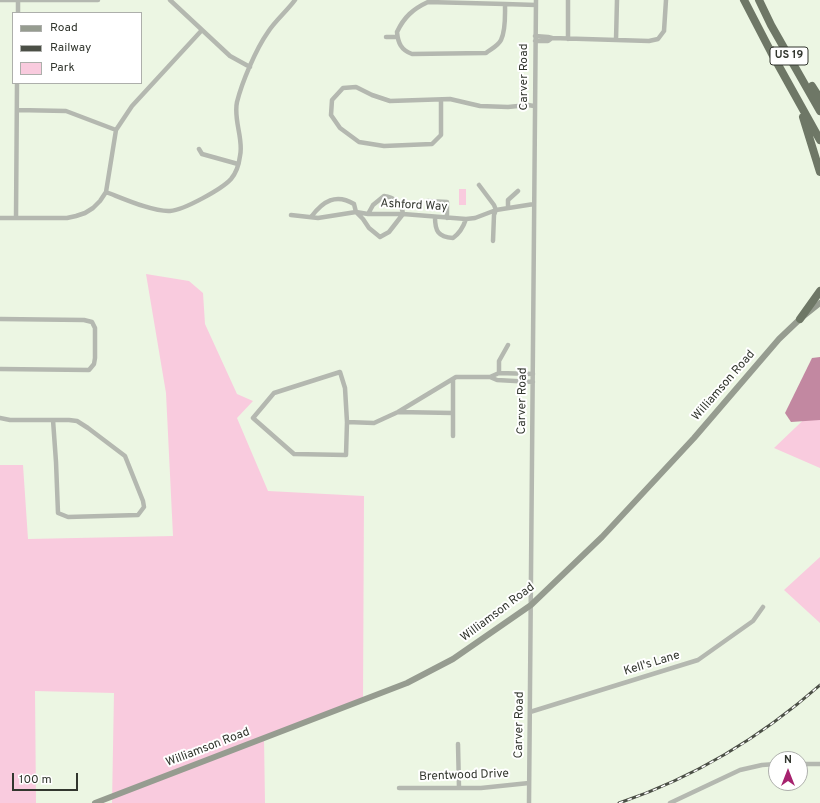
<!DOCTYPE html>
<style>
body{margin:0}
#map{position:relative;width:820px;height:803px;overflow:hidden;background:#ecf6e3;font-family:Overpass,sans-serif}
canvas{display:block}
.legend{position:absolute;left:12px;top:12px;width:130px;height:72px;box-sizing:border-box;background:#fff;border:1px solid #adafab;margin:0;padding:5px 7px;list-style:none;font-size:12px;color:#32362e}
.legend li{display:flex;align-items:center;gap:8px;height:20px}
.legend b{width:20px;border:1px solid #adafab}
.north{position:absolute;left:768px;top:751px;width:40px;height:40px;box-sizing:border-box;background:#fff;border:1px solid #adafab;border-radius:50%;rotate:0deg;font-size:11px;font-weight:700;line-height:16px;text-align:center;color:#32362e}
.north::after{content:'';display:block;margin:auto;width:14px;height:18px;background:#a6226e;clip-path:polygon(50% 0,100% 100%,50% 72%,0 100%)}
.scale{position:absolute;left:12px;top:773px;width:66px;height:18px;box-sizing:border-box;border:2px solid #32362e;border-top:0;padding-left:5px;font-size:12px;line-height:14px;white-space:nowrap;color:#32362e;-webkit-text-stroke:3px #fff;paint-order:stroke}
</style>
<div id="map">
<canvas width="820" height="803"></canvas>
<ul class="legend">
<li><b style="height:5px;background:#969c90"></b>Road</li>
<li><b style="height:5px;background:#4b4f46"></b>Railway</li>
<li><b style="height:11px;background:#f9cbde"></b>Park</li>
</ul>
<div class="north">N</div>
<div class="scale">100 m</div>
</div>
<script>
const c = document.querySelector('canvas').getContext('2d');
c.lineJoin = 'round';
function fill(path, color) { c.fillStyle = color; c.fill(path, 'evenodd'); }
function stroke(path, color, width, dash) { c.strokeStyle = color; c.lineWidth = width; c.lineCap = dash ? 'butt' : 'round'; c.setLineDash(dash || []); c.stroke(path); }
function write(font, color, halo, rows, align = 'center') {
  c.font = font + ' Overpass,sans-serif'; c.lineWidth = 4; c.setLineDash([]); c.textBaseline = 'middle'; c.strokeStyle = halo; c.fillStyle = color; for (const [text, x, y, turn = 0] of rows) {
    c.save(); c.translate(x, y); c.rotate((+turn || 0) * Math.PI / 180); c.textAlign = isNaN(turn) ? turn : align; if (halo) c.strokeText(text, 0, 0); c.fillText(text, 0, 0); c.restore();
  }
}
const green = new Path2D(`
 M459,189h7v16h-7z
 M146,274l43,7 14,12 2,31 32,70 16,7 -16,17 31,73 96,5 -1,204 -99,38 1,65h-153l2,-110 -79,-2 1,112h-36v-338h23l5,74 145,-3 -7,-143z
 M818,406l2,1v61l-46,-20z
 M820,557v66l-36,-33z`);
const water = new Path2D(`
 M820,357v63l-29,2 -6,-9 27,-55z`);
const street = new Path2D(`
 M0,0h98
 M170,0l60,56 20,11
 M428,2l77,2c0,11 1,26 -4,36 -3,6 -10,9 -15,13l-74,1c-11,-4 -14,-11 -15,-22 7,-15 16,-23 31,-30z
 M505,4l31,1
 M18,13v-13
 M535,36l13,1 4,1
 M386,37h11
 M568,39v-39
 M616,40l1,-40
 M535,41h13l4,-3 97,3 9,-2 6,-8 2,-31
 M441,100v35l-9,9 -48,2 -25,-4 -19,-14 -9,-13 1,-15 11,-12 13,-1 16,8 18,6 60,-2 30,7 28,1 20,-2 6,1
 M17,110l49,1 50,19
 M199,149l3,5 36,10
 M479,185l15,20 2,5 -2,5 -1,26
 M106,192c16,6 47,20 64,19 14,-1 52,-22 61,-32 6,-7 8,-15 9,-23 4,-17 -7,-36 -3,-54 5,-20 19,-53 31,-70 7,-11 19,-21 27,-32
 M427,201l20,1v16
 M508,208v-8l10,-9
 M291,215l27,3 38,-6 12,2h35l63,5 9,-1 21,-8 38,-6
 M311,217c12,-16 25,-24 43,-13l2,8 7,7 6,9 11,9 9,-5 14,-18c-1,-10 -9,-17 -19,-18l-11,9 -5,9
 M435,217c0,14 3,20 18,21 7,-5 10,-10 13,-19
 M0,218h67l9,-2 9,-3 8,-5 7,-7 6,-9 10,-62 16,-24 70,-76
 M16,218l1,-135
 M0,319l84,1 8,2 3,6v30l-1,6 -5,6 -89,-1
 M499,373v-12l9,-16
 M490,377l7,3 36,2
 M398,412l55,1v-34
 M0,418l10,2h59l8,1 11,7 37,28 18,45 1,6 -6,8 -70,2 -10,-4 -2,-51 -3,-42
 M347,422l-2,-34 -5,-16 -66,21 -21,25 41,36 52,1 1,-33 27,1 24,-11 58,-35h34l9,-4 34,1
 M453,436v-23
 M530,712l168,-52 55,-39 10,-14
 M458,744l1,44
 M800,764h20
 M399,788h82l48,-5
 M529,803l7,-803
 M670,803l70,-33 22,-5 14,-1`);
const secondary = new Path2D(`
 M95,803l312,-120 46,-24 78,-54 71,-68 92,-99 85,-99 21,-20 20,-16`);
const highway = new Path2D(`
 M744,0l27,52 49,88
 M759,0l12,25 49,86
 M812,86l8,13
 M803,117l17,55
 M800,319l20,-28`);
const rail = new Path2D(`
 M619,803c76,-26 141,-65 201,-118`);
const shields = [
 [789,56,38]
];
const shieldNames = [
 ["US 19",789,56]
];
const streetNames = [
 ["Carver Road",525,77,-90],
 ["Ashford Way",414,206,3],
 ["Williamson Road",724,386,-49],
 ["Carver Road",523,401,-89],
 ["Williamson Road",498,613,-37],
 ["Kell's Lane",652,664,-17],
 ["Carver Road",520,725,-89],
 ["Williamson Road",208,748,-21],
 ["Brentwood Drive",464,776,-2]
];
fill(green, '#f9cbde');
fill(water, '#c288a1');
stroke(street, '#b4b8b0', 4.5);
stroke(secondary, '#969c90', 6);
stroke(highway, '#6e7766', 8);
stroke(rail, '#4b4f46', 3);
stroke(rail, '#fff', 1.5, [4.5]);
for (const [x, y, w] of shields) { const box = new Path2D(); box.roundRect(x - w / 2, y - 9, w, 18, 3); c.fillStyle = '#fff'; c.fill(box); stroke(box, '#32362e', 1); }
write('bold 11px', '#32362e', null, shieldNames);
write('12px', '#32362e', '#fff', streetNames);
</script>
